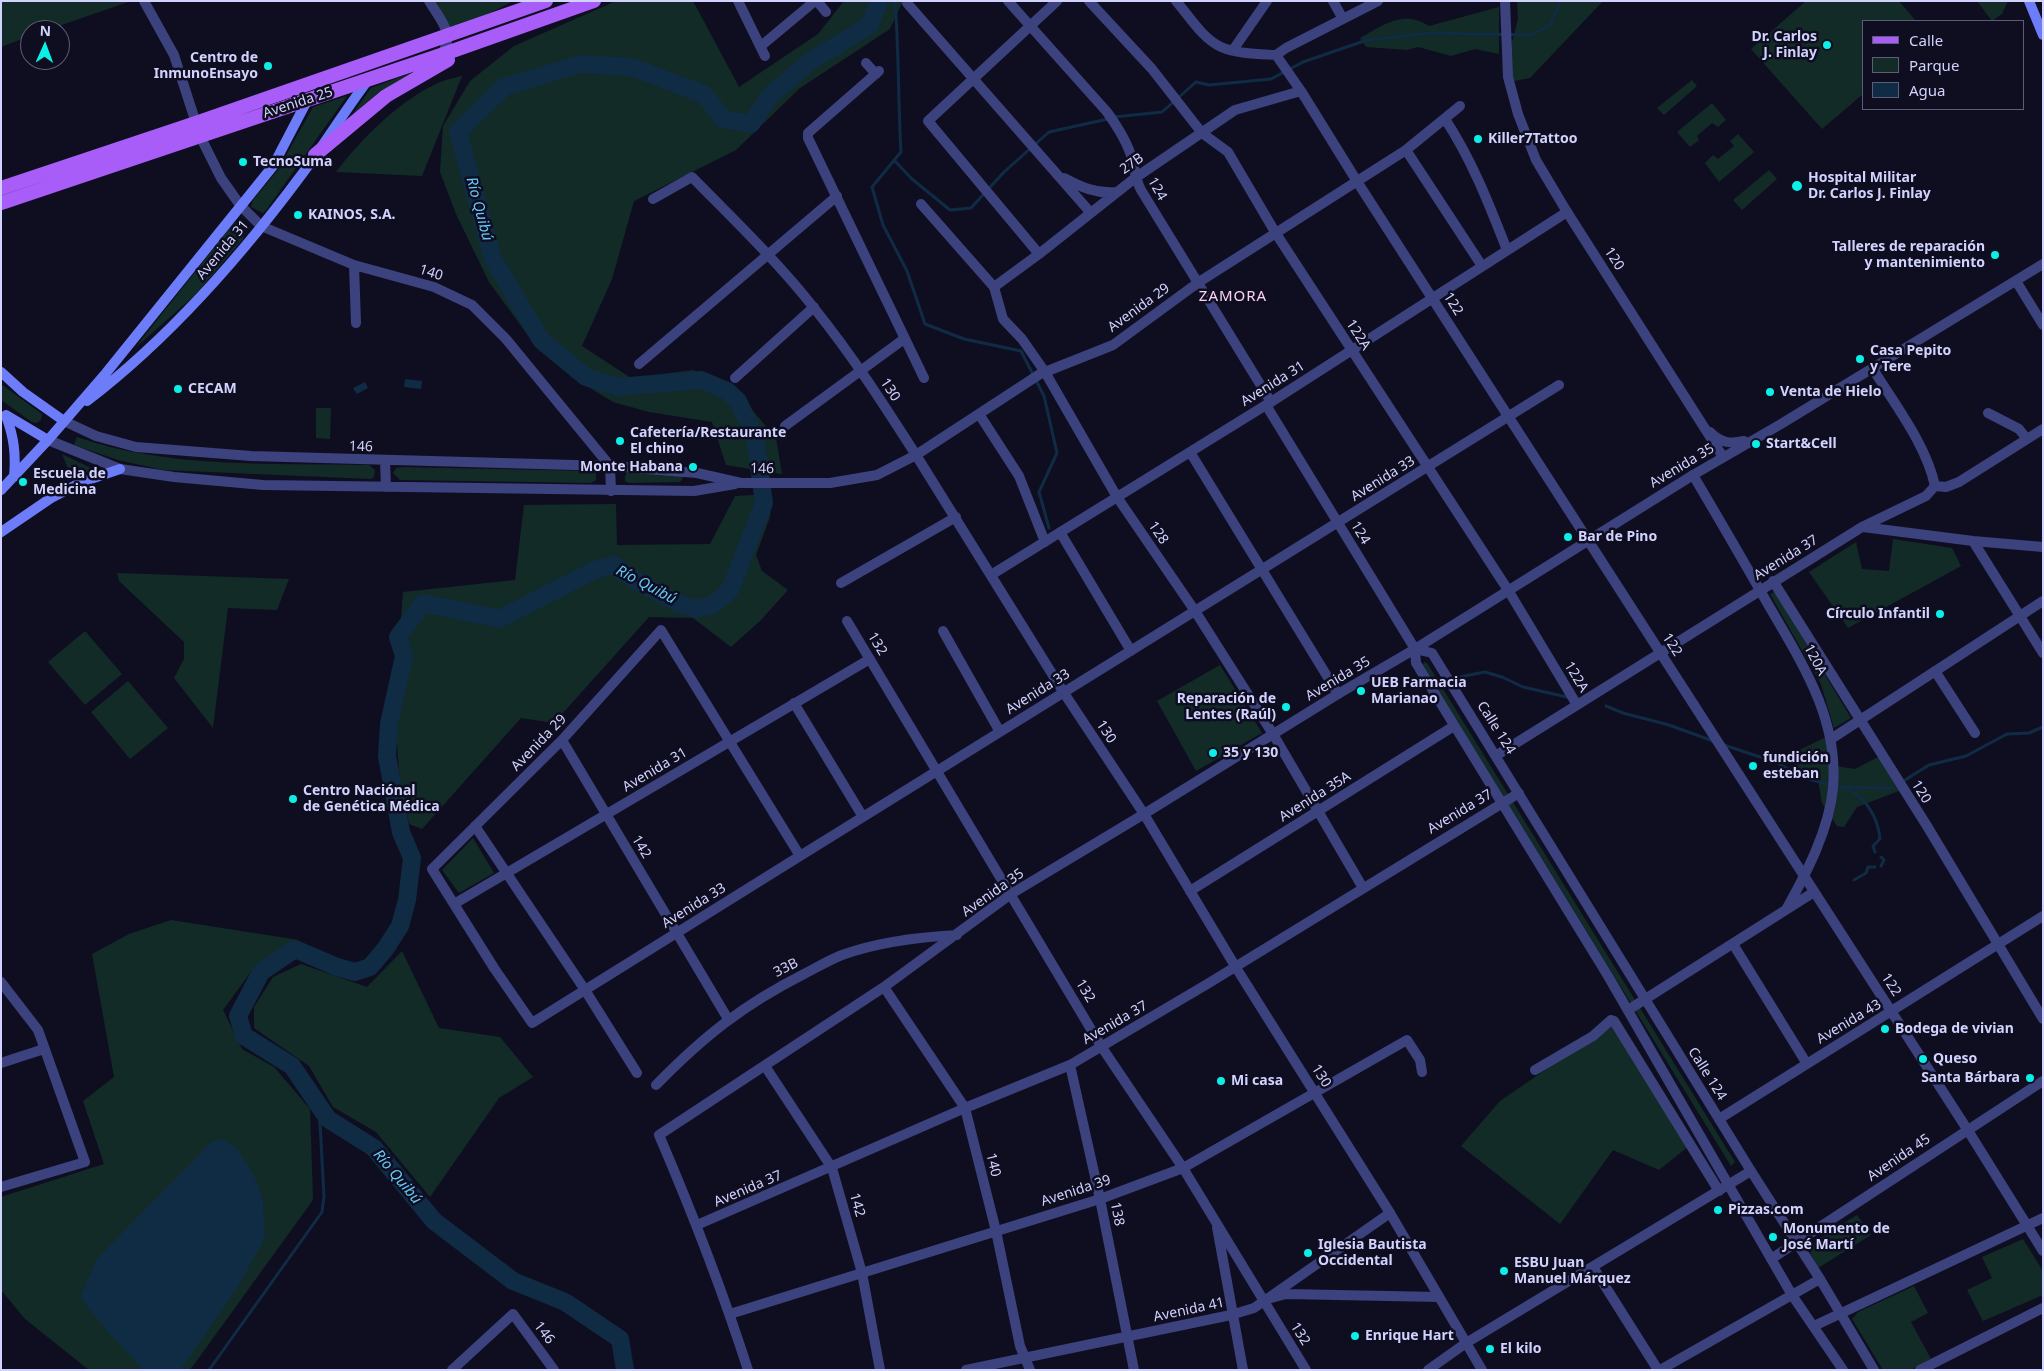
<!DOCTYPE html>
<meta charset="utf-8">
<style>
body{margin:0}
#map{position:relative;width:2044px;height:1371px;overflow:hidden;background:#0f0e21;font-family:"Noto Sans",sans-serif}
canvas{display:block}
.frame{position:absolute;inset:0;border:2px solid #d1d2fd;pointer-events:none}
.legend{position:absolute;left:1862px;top:20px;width:162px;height:90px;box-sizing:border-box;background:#0f0e21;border:1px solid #5d5c79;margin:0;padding:6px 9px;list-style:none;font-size:15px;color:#d1d2fd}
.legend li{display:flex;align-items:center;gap:10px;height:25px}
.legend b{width:25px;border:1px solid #5d5c79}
.north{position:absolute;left:20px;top:20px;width:50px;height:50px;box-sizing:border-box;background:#0f0e21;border:1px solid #5d5c79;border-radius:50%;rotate:2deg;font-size:14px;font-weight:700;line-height:20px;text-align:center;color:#d1d2fd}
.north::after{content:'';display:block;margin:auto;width:18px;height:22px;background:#0befe6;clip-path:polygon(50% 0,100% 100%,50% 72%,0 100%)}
</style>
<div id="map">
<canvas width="2044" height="1371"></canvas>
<div class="frame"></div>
<ul class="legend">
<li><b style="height:6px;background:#a95df8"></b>Calle</li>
<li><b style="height:14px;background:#122b27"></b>Parque</li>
<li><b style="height:14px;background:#102b44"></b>Agua</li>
</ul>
<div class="north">N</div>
</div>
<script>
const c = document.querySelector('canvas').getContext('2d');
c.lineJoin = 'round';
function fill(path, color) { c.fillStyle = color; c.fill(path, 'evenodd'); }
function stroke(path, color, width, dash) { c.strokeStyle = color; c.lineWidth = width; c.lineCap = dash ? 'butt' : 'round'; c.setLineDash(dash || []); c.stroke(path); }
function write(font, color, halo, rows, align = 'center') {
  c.font = font + ' "Noto Sans",sans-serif'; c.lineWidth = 5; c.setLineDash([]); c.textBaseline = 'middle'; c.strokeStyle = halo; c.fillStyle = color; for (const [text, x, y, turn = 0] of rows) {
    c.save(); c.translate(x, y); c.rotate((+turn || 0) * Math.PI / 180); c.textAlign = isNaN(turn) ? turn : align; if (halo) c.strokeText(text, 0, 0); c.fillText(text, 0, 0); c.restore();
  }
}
const green = new Path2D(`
 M1,1h130l-84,29h-17v6l-29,11z
 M429,1h84l-64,34z
 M616,1h77l46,86 79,-53 26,-33h59l-13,28 -90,59 -64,62 -102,51 -22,78 -30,67 49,32 62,-8 40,17 43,51 6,36 -56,-9 -14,-43 -63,-10 -36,-10 -41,-25 -34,-28 -49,-67 -33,-68 -16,-42 3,-46 27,-45 44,-35z
 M1517,1h86l-73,77 -16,3 -8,-16 12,-46z
 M1806,1h93l17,20h-53v73l-41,35 -71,-80z
 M1977,1h31l-6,13 -10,7z
 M1499,7v47l-24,-5 -24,7 -33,-9 -11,3 -41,-3 -6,-9c23,-13 44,-29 69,-12z
 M414,72l-35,20 -27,23 19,-27z
 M462,76l-40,100 -86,-4c24,-32 63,-71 100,-88 8,-4 17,-6 26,-8z
 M1692,80l5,6 -33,29 -7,-7z
 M347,96l-80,113 -4,4 -12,-6 2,-7 25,-30 35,-63z
 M1712,103l14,17 -8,7 -6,-4 -15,13 2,4 -9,7 -13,-15z
 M1738,134l16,18 -35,30 -14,-19 8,-8 5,4 16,-13 -4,-5z
 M1769,170l8,9 -35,31 -9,-10z
 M238,222l5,2 2,6 -2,9 -49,57 -59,52 98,-124z
 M1,384l41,30 -1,6 -4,3 -5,-1 -31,-22z
 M316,408h15l-1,31 -14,-1z
 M77,437c90,32 197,26 292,28l6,5 -1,7 -3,2 -208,-9 -45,-10 -44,-15z
 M62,454l33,16 -23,8z
 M401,467l190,4 5,2v7l-5,3 -191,-3 -7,-7 3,-5z
 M628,472l56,4 -4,6 -51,1 -4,-2v-5z
 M772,494l-2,23 -14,38 6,16 26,19 -27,30 -30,27 -38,-29 -44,-1 -95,106 -33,-5 -99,111 -13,-5 -10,-51 -3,-44 -7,-29 7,-39 -4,-23 9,-18 2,-28 112,-12 9,-75 92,-1 1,41 93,-1 25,-48z
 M1893,539l59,9 9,18 -113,62 -39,-56 47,-30 6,27 27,2z
 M117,573l172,6 -12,31 -49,-2 -15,120 -39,-50 10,-19v-17l-65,-61z
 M1775,592l76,126 -17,10 -13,-44 -51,-90z
 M85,631l37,43 -37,31 -37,-43z
 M1424,662l3,1 308,499 -4,4 -308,-501z
 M1220,665l42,68 -66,38 -39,-70z
 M128,681l40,47 -38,31 -39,-47z
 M1826,737l3,28 26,4 23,-12 21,34 -42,16 -13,20 -7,-1 -15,-23 -4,-23 -35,-22z
 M473,838l21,35 -35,20 -17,-23z
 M171,920l128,20 -46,29 -30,41 19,39 32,18 36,42 3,91 -123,170h-101l-64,-51 -24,-29v-93l103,-33 -21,-63 31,-24 -22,-123 37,-20z
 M402,951l37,77 61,9 33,40 -34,21 -69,99 -54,-65 -43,-25 -24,-41 -55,-38v-21l19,-30 28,-13 66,23z
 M1617,1021l77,121 -35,28 -46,-20 -53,74 -99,-78 39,-45z
 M1857,1215l14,20 -53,33 -8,-15 5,-12z
 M2023,1239l20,32v24l-60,26 -16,-31 25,-12 -10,-21z
 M1914,1286l14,27 -17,9 20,37 -20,11h-28l-31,-51 6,-7z`);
const water = new Path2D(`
 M405,379l17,2 -1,8 -17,-2z
 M365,382l3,6 -11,6 -4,-6z
 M223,1139l16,12 15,24 9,25 2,38 -28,50 -57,82h-36l-37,-39 -27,-34 17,-38 114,-117z`);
const stream = new Path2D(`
 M895,1c4,51 3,100 6,151l-29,35 11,38 24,46 18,53 39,15 57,12 23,45 13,57 -18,39 10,36
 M1114,117l48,-5 34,-30 13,3 62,-6 32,-17 64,-22 66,-7 98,2 19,-10 11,-24
 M894,160l18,19 38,31 21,-2 33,-36 45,-40 59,-13
 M1459,677l26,-5 17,5 21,10 44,10
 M1606,706l17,7 46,12 44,16
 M1724,745l51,17 33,17 20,5
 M1905,780l24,-15 37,-9 41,-22 22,-1 14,-6
 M1840,787l53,1
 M1848,789c19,10 30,29 32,50l-7,7 2,6
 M1881,857l3,3 -3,6
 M1854,880l12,-7 2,-6h7
 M209,1370l113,-158 2,-16 -5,-90`);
const river = new Path2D(`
 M625,1370l-5,-31 -55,-37 -52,-21 -79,-60 -60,-73 -46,-29 -36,-53 -48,-30 -6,-20 23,-44 34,-23 42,18 18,5 15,-5 16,-19 14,-22 7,-26 5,-42 -11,-26 -14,-76 2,-32 15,-68 -6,-19 25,-34 76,16 96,-49 19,-5 22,16 42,22 18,6 18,-5 16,-14 34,-87 -9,-66 -17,-36 -11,-10 -26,-11 -83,7 -32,-10 -45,-37 -48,-81 -35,-127 46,-45 76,-23 52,3 73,28 18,24 28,5 19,-28 39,-34 61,-37 9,-24`);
const minor = new Path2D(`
 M144,1l30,54 22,68
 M429,1c12,20 27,33 12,54
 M738,1l27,55
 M817,1l9,11
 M1008,1l99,111c10,14 21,31 25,47 3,11 3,20 9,31l130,212 296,-190
 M1089,1l63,68 50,64 26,19 47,80 233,358 69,115
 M1176,1c13,15 27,38 45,46 16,7 37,7 55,8l10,-7 92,-47
 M1333,1l10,18
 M907,3l183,209
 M761,46l54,-45
 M1233,50l34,-49
 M1276,55l25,36 57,92 609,946 76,122
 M866,63l10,11
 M879,71l-71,62v5l116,240
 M1445,119c27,41 44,85 62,131
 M200,136l21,42 19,27 21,21 93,39 80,22 38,18 34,34 104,127 1,25
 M1406,150l76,116
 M1064,178c17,9 32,16 52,14
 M653,199l39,-22c42,43 85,84 122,131 38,47 70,97 102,147l124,-81 73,-29 86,-63 207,-132 54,-44
 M921,204l73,83 9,32 19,20 23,33 72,125 78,114 78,123 90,154
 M1039,254l-111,-133 129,-120
 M354,265l2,58
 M2016,281l27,44
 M994,287l45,-33 96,-76 100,-68 66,-19
 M639,364l198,-168
 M1873,369c22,36 53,75 62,117
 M735,378l79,-71
 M1988,413l31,16 8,10
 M979,414l40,62 26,66
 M785,426l119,-87
 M1190,452l148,242
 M1693,475c26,44 51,87 76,131 33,57 70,113 64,182 -4,42 -26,84 -46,120
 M1863,527l110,14 70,6
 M1060,532l71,119
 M1973,541l70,112
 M991,575l275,-170
 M1773,581l154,245 116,193
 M841,583l115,-66
 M847,621l254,425 82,122 123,202
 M943,631l57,101
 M1935,671l40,62
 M794,703l69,114
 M1831,739l212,-138
 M562,740l166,279
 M1497,755l365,-228 64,-31 9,-10 11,1 13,-5 84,-53
 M475,826l110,164 52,83
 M800,856l-139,-226 -99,110 -130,129 62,99 38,55 268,-167 759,-471
 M1190,891l264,-165
 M454,904l416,-245
 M1733,944l74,120
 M1,982l37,48 47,132 -84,25
 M884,987l81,121 31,123 24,115 10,24
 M1628,1010l186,-118
 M1,1063l43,-14
 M1070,1065l30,134 34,171
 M765,1066l67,102 30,105 18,97
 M1535,1070l58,-34 18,-16 3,1 105,170
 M656,1085c48,-49 87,-80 148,-111 12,-6 25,-14 38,-19 36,-13 77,-18 115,-20
 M1719,1119l324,-203
 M697,1225l268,-117 105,-43 139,-82 310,-190
 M1217,1227l26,143
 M1593,1267l65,103
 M1271,1298l15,-4 153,3
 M730,1314l370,-115 83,-31 224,-128 13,20 2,12
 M1814,1326l229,-108
 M452,1370l61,-56 41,56
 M748,1370c-26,-81 -56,-158 -89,-235l225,-148 127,-93 133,-80
 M966,1370l265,-55 23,-7 136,-95
 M1428,1370l38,-27 285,-172
 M1660,1370l160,-91
 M1920,1370l123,-62`);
const tertiary = new Path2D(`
 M1505,1l3,76 10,37 18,46 31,52 156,245
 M1271,402l-5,3 149,244 1,14 192,313 184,319 51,75
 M64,421l32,15 40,11 115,9 359,10 87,7 44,10h89l47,-8 39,-20 148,238 80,121 91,152 155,247 92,157
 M1710,432c11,11 20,12 34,9
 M48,440l72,29 54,8 89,8 431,6 41,-7
 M385,461l1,26
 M1415,649l17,4 319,518 69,108 54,91
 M1144,814l194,-120 77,-45 278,-174 88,-51 262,-160
 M1771,1259l272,-178`);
const secondary = new Path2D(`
 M2029,1l14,34
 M1,372l22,20 41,29
 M87,401c89,-68 164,-156 229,-246 17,-25 34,-51 52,-75
 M6,415l42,25
 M6,416c8,21 10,38 8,61
 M1,490l47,-50 58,-67 167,-207 35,-67
 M1,532l50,-34 31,-16 38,-13`);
const primary = new Path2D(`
 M315,155l71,-59 62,-36
 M1,188l195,-65 350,-122
 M1,203l440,-148 153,-54`);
const markers = [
 [1827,45,5,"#0befe6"],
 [268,66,5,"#0befe6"],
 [1478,139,5,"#0befe6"],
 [243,162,5,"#0befe6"],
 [1797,186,6,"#0befe6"],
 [298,215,5,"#0befe6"],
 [1995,255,5,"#0befe6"],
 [1860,359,5,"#0befe6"],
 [178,389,5,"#0befe6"],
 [1770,392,5,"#0befe6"],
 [620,441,5,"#0befe6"],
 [1756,444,5,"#0befe6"],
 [693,467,5,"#0befe6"],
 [23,482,5,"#0befe6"],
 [1568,537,5,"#0befe6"],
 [1940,614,5,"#0befe6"],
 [1361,691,5,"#0befe6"],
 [1286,707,5,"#0befe6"],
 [1213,753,5,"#0befe6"],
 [1753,766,5,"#0befe6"],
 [293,799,5,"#0befe6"],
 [1885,1029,5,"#0befe6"],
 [1923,1059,5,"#0befe6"],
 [2030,1078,5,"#0befe6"],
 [1221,1081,5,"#0befe6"],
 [1718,1210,5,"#0befe6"],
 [1773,1237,5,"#0befe6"],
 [1308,1253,5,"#0befe6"],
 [1504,1271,5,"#0befe6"],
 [1355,1336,5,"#0befe6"],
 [1490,1349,5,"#0befe6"]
];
const poiNames = [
 ["Dr. Carlos",1817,37,"right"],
 ["J. Finlay",1817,53,"right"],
 ["Centro de",258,58,"right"],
 ["InmunoEnsayo",258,74,"right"],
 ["Killer7Tattoo",1488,139],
 ["TecnoSuma",253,162],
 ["Hospital Militar",1808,178],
 ["Dr. Carlos J. Finlay",1808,194],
 ["KAINOS, S.A.",308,215],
 ["Talleres de reparación",1985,247,"right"],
 ["y mantenimiento",1985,263,"right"],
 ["Casa Pepito",1870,351],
 ["y Tere",1870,367],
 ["CECAM",188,389],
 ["Venta de Hielo",1780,392],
 ["Cafetería/Restaurante",630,433],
 ["El chino",630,449],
 ["Start&Cell",1766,444],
 ["Monte Habana",683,467,"right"],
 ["Escuela de",33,474],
 ["Medicina",33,490],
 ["Bar de Pino",1578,537],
 ["Círculo Infantil",1930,614,"right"],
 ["UEB Farmacia",1371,683],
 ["Marianao",1371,699],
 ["Reparación de",1276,699,"right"],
 ["Lentes (Raúl)",1276,715,"right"],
 ["35 y 130",1223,753],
 ["fundición",1763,758],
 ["esteban",1763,774],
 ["Centro Naciónal",303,791],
 ["de Genética Médica",303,807],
 ["Bodega de vivian",1895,1029],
 ["Queso",1933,1059],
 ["Santa Bárbara",2020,1078,"right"],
 ["Mi casa",1231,1081],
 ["Pizzas.com",1728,1210],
 ["Monumento de",1783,1229],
 ["José Martí",1783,1245],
 ["Iglesia Bautista",1318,1245],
 ["Occidental",1318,1261],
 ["ESBU Juan",1514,1263],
 ["Manuel Márquez",1514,1279],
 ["Enrique Hart",1365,1336],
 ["El kilo",1500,1349]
];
const streetNames = [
 ["Avenida 25",298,103,-18],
 ["27B",1132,164,-35],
 ["124",1157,189,60],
 ["Avenida 31",223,250,-50],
 ["120",1614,259,57],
 ["140",431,273,18],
 ["122",1453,304,58],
 ["Avenida 29",1139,308,-36],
 ["122A",1358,335,57],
 ["Avenida 31",1273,384,-32],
 ["130",890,390,57],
 ["146",361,447,2],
 ["Avenida 35",1682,466,-31],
 ["146",762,469,1],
 ["Avenida 33",1383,479,-32],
 ["128",1158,533,56],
 ["124",1360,533,59],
 ["Avenida 37",1786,558,-32],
 ["132",877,644,59],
 ["122",1672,645,57],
 ["120A",1815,660,62],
 ["122A",1576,677,59],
 ["Avenida 35",1338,679,-31],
 ["Avenida 33",1038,692,-32],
 ["Calle 124",1496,728,58],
 ["130",1106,732,57],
 ["Avenida 29",539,743,-46],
 ["Avenida 31",655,770,-31],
 ["120",1921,792,58],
 ["Avenida 35A",1315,797,-32],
 ["Avenida 37",1460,812,-31],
 ["142",641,847,59],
 ["Avenida 35",993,893,-35],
 ["Avenida 33",694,906,-32],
 ["33B",786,968,-27],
 ["122",1891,985,57],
 ["132",1085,991,59],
 ["Avenida 43",1849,1022,-31],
 ["Avenida 37",1115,1023,-30],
 ["Calle 124",1707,1074,58],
 ["130",1321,1076,58],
 ["Avenida 45",1899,1158,-34],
 ["140",993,1165,76],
 ["Avenida 37",748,1189,-23],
 ["Avenida 39",1076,1191,-18],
 ["142",857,1205,74],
 ["138",1117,1214,79],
 ["Avenida 41",1189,1310,-12],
 ["146",544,1333,53],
 ["132",1300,1334,58]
];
const waterNames = [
 ["Río Quibú",479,209,75],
 ["Río Quibú",646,585,28],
 ["Río Quibú",397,1177,50]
];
const neighbourhoodNames = [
 ["ZAMORA",1233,297]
];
fill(green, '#122b27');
fill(water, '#102b44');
stroke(stream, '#102b44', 3);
stroke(river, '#102b44', 18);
stroke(minor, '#3c427e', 10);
stroke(tertiary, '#3c427e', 10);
stroke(secondary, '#6d7cf8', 10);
stroke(primary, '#a95df8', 14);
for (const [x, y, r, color] of markers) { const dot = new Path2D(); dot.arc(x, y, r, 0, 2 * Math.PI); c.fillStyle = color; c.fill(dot); stroke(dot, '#0f0e21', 2); }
write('bold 14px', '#d1d2fd', '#0f0e21', poiNames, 'left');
write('14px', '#d1d2fd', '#0f0e21', streetNames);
write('italic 15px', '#64c8f8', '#0f0e21', waterNames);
c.letterSpacing = '1px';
write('15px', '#fdd3f3', '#0f0e21', neighbourhoodNames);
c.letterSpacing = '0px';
</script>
